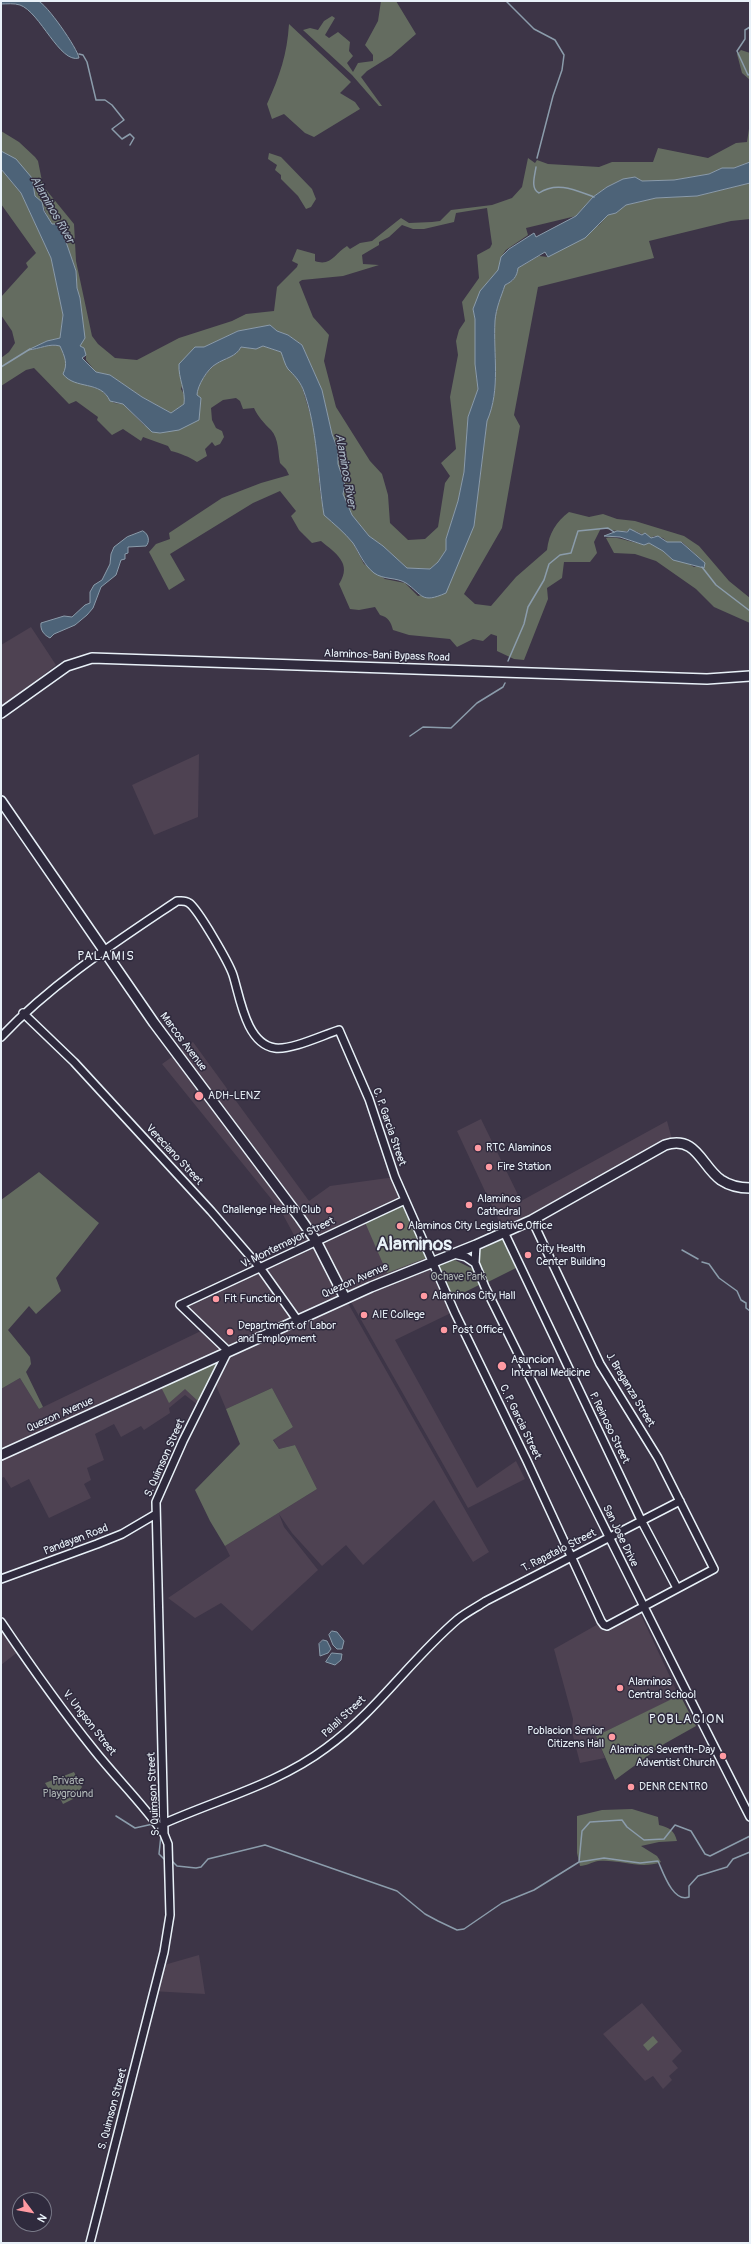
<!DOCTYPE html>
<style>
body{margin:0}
#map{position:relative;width:751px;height:2244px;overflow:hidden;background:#3d3547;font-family:Pangolin,sans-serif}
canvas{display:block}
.frame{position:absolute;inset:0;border:2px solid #e8f1f8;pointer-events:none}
.north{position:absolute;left:12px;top:2192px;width:40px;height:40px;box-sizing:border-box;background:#2f2a3d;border:1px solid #797a88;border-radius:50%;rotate:122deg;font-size:11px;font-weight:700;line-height:16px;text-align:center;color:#e8f1f8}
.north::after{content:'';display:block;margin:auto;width:14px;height:18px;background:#ff9aa2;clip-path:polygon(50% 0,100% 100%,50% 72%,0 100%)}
</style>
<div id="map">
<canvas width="751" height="2244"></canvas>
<div class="frame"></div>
<div class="north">N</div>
</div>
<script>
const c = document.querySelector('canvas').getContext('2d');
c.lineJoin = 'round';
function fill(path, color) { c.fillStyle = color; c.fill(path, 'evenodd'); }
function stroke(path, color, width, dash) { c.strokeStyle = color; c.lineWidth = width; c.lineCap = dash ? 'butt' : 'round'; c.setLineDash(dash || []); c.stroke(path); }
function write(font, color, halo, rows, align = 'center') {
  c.font = font + ' Pangolin,sans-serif'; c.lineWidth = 3; c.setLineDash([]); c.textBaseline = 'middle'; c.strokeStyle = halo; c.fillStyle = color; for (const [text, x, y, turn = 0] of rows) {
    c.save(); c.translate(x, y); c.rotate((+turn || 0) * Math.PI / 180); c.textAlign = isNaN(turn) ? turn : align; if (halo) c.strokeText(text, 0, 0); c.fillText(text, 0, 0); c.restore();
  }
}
const built = new Path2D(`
 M31,627l25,38 -55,43v-63z
 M199,754l-1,63 -44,18 -22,-50z
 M193,1042l116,159 21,-15 65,-9 37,85 -87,36 144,254 -16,10 -39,-62 -71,65 -17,-20 -24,21 -30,-33 -13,-19 5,13 34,43 -66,61 -31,-28 -26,15 -27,-20 62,-42 -5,-10 92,-57 -22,-44 -16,4 -6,-10 20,-12 -21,-39 -46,21 -11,-26 -13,25 -17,-13 -16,13 1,5 -26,17 -3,-4 -20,11 -7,-13 -19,10 9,26 -17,8 4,12 -7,4 7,14 -42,20 -20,-39 -18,9 -7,-11 -3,1v-89l19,-11 19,31 166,-80 -25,-24 121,-57 -20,-37 -119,-147z
 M481,1119l40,82 146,-80 6,22 -169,89 -47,-101z
 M432,1266l21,46 -58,28 82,148 39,-27 9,18 -57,29 -117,-206z
 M640,1613l39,83 -83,40 9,22 -25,5 -8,-31 1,-13 -19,-70 46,-26 4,8z
 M1,1625l18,26 -18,14z
 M199,1955l6,39 -54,-3 6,-24z
 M642,2003l40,48 -10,10 6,7 -9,8 3,4 -9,9 -10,-13 -8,5 -42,-47z`);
const green = new Path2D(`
 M381,1h15l20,33 -25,22 -24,15 -6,6 21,29h-3l-27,-31 -49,-45 7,-2 8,2 6,-9 8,-5 3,2 -10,17 4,3 9,-6 12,10 -1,9 4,5 -6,7 6,9 5,-9 15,-2v-6l-8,-10 13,-24z
 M289,24l62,58 -11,11 15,9 5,7 -46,28 -9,-4 -21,-19 -12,5 -5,-15c13,-29 20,-49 22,-80z
 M741,50l9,3v27l-8,-7 -5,-19z
 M750,122v40l-16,6h-12l-13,6 -35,6 -32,1 -7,-4 -12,2 -16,8 -14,10 -17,19 -50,12 2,7 -22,15 -5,7 -2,13 -10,10 -16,29 2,10v45l3,25 -10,28 -4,55 -6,29 -12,38v11l-8,12 -8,7 -23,-1 -24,-22 -14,-10 -17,-21 -9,-21 2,-9 -7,-21v-14l-6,-16 -10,-44 -20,-45 -14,-10 -11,-4 -7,-6 -32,6 -34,16h-9l-14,42 4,7 -1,8 -13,9 -29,-16 -32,-22 -14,-3 -10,-12v-5l-6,-9 4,-15 -4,-33 -3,-10 -1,-17 -12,-35v-6l-12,-6 -5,-8 -5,-13 -7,-7 -3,-18 -31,-27v-20l18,11 16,15 3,4 5,25 31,38 2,37 16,75 6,8 17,14 22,2 42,-22 53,-17 14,-7 28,-3 3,-24 20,-20 1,-3 -6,-3 5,-12 18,5v7c16,6 20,-8 32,-15l3,3 10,-6 12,-2 29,-23 8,5 23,-1 8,-1 11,-11 41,-5 20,-7 10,-11 6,-29 7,5 2,-3 11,4 51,3 13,-5h41l5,-14 50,10 28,-15 11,-1zM487,208l5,36 -2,4 -13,7 2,23 -17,24 3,19 -6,9 -3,11 2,14 -8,42 6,52 -15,14 9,13 -5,7 -7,44 -13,12 -17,1 -18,-17 -2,-28 -6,-21 -12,-13 -34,-54 -12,-46 5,-26 -16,-18 -14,-35 3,-2 41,-4 36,-11 -16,-1 -1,-9 17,-10v-3l10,-5 13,-12 11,4h11l30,-7 2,-9z
 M269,153l12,4 31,32 4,10 -5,8 -5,2 -8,-13 -17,-17v-4l-6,-5 2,-5 -9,-6z
 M1,169l20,24 30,65 12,57 -3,23 -13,3 -18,9c12,-1 20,-7 31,-4l6,14v8l20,17 15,5 13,13 9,1 21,21 16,8 9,-2 28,-36c0,-9 11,-26 19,-31 9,-6 20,-7 25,-17l15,2 7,-3 18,6 7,17 5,3 9,15 12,40 6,64 4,24 13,10 16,18 11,21 21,15 20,4 13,13 28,-7c11,-20 17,-42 28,-63l13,-105c14,-32 6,-67 8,-100 1,-13 6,-24 10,-36 8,-4 12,-8 13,-17l21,-12 9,1 16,-9 35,-23 9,-10 8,-2 10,-8 30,-7 41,-2 53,-13v36l-19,2 -82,20 5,17 -116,29 -24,128 6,11 -18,102 -38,66 11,10 16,2 25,-29 31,-27c2,-17 9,-28 22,-38l20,5 14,-3 14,5 18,2 49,15 15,10 30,35 21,17v25l-36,-16 -18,-18 -40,-28 -21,-7 -21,-1 -8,-15c15,-3 31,9 43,5l14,8 10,9 11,1 10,6 11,-4 -23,-21h-15l-4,-4 -9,-2 -3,2 -16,-7h-18l-16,-3 -7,14 3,11 -7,9h-26l-2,16 -15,10 1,11 -24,61 -10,-1 -17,-8v-15l-6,-2 -8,7 -10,-2 -16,8 -7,-8 -41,-4 -16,-5c-2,-8 -5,-13 -13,-15l-5,-8 -16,3 -9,-1 -11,-25c14,-21 -4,-31 -18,-43l-9,2 -13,-13 -8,-14 5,-5 -16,-20 -27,12 -83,51 15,26 -16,10 -20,-38 7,-8 14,-5 -1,-6 53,-35 39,-15 28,-8 -3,-6 -6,-6c-2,-10 -1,-24 -9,-33 -7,-7 -13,-13 -17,-22l-11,1 -3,-8 -4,-3 -13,2 -12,8 1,12 4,8 6,3 2,6 -4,7 -5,2 -3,-4 -7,7 2,7 -10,6c-7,-5 -18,-9 -26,-11l-3,-5 -25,-9 -2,4 -18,-12 -11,6 -15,-15 1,-3 -22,-16 -7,3 -35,-36 -8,2 -25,16v-28l8,-6 6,-9 -3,-12 -11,-16v-18l27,-30 -2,-4 10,-10 -35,-49z
 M39,1172l60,51 -43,55 5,13 -25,23 -7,-8 -21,24 22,27 1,7 -5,8 17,35 -4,2 -19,-31 -19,11v-189z
 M402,1204l24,54 -39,15 -23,-53z
 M503,1239l13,29 -30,15 -10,-31z
 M455,1260l18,9 8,15 -30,15 -15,-35z
 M222,1356l-23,46 -14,-13 -16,14 -9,-18z
 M272,1388l21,39 -20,13 6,9 16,-4 22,44 -92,57 -15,-25 -15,-31 45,-46 -14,-35z
 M680,1695l16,31 -32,18 -49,36 -19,-44z
 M74,1772l8,15 -9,12 -10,5 -5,-10 -5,2 -8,-13z
 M632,1809l26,8 1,8c11,3 15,5 18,16l-18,1 -18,4 16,10 4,6c-21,8 -41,-3 -63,-1 -6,1 -12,5 -18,5l-3,-13v-37l25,-6z
 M653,2036l5,6 -10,9 -5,-6z`);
const water = new Path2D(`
 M1,1c11,0 27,-1 37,0 8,2 40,48 41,57 -19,6 -39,-46 -59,-53 -6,-2 -13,-1 -19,-1z
 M1,151l15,8 16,19 3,18 7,6 2,9 8,13h6l6,6v6l12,35 1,17 3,10 5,40 -5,8 4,2 2,7 -4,3 14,14 14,3 32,22 29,16 13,-9c2,-13 -6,-26 -5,-40l16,-17h9l34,-16 32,-6 7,6 11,4 14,10 20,45 10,44 6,16v14l7,21 -2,9 9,21 17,21 14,10 24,22 23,1 8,-7 8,-12v-11l12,-38 6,-29 4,-55 10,-28 -3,-25v-45l-2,-10 7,-18 18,-21 3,-13 8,-8 25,-16 2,4 40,-21 17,-19 14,-10 16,-8 12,-2 7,4 32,-1 35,-6 13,-6h12l16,-6v21l-53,13 -41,2 -30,7 -10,8 -8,2 -23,23 -37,19 -3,-5 -27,16c-1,9 -5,13 -13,17 -4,12 -9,23 -10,36 -2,33 6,68 -8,100l-13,105 -28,67c-25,11 -23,2 -40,-10 -10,-6 -22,-3 -32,-10 -11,-9 -14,-19 -21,-30 -9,-11 -19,-19 -29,-28 -7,-42 -6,-86 -21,-126 -4,-9 -9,-14 -15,-20 -3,-4 -5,-12 -7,-17l-18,-6 -7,3 -15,-2c-5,10 -16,11 -25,17 -8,4 -19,22 -19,31l4,3 -2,22 -20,10 -19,3 -8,-1 -29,-28 -13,-3c-9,-21 -35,-11 -47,-27 5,-10 2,-17 -3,-28 -11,-3 -20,3 -32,4l19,-9 13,-3 3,-23 -12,-57 -30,-65 -20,-24z
 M630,529l12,6 3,-2 6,5 7,-2 9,6h14l24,21 -1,5 -31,-8 -10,-9 -14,-8 -5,2 -24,-8 -16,-1 13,-5 10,1z
 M143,531c6,3 7,11 3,15l-18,1v6l-3,1v5l-4,1 -5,15 -15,12 -8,21 -6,7 -12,10 -21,9 -4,4c-6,-3 -10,-8 -9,-15l23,-7 8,1 13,-12 5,-2v-11l4,-7 8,-5 8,-16 1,-10 3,-7 13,-10z
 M332,1631l5,1 7,9 -2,8h-5l-4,-4 -4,-10z
 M323,1640l4,1 4,8 -3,4 -8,3 -1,-12z
 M332,1653l10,1 -1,6 -6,5 -9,-3z`);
const stream = new Path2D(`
 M506,1l28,28 21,11 9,15 -2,15 -9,26 -16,62
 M750,27l-5,3v9l-8,12 11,24 2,-1
 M79,54l4,1 4,7 9,38h9l7,5 12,15 -12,9 10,10 8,-5 4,4 -4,7
 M536,167c-1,8 -6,22 3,26 18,-12 36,-3 55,4
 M1,367l29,-18
 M702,567l14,18 34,26
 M508,661l16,-37 4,-17 16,-27 5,-16 11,-9 11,-2 7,-22 30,-3 6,4
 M410,736l13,-9 28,1 26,-25 26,-16 2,-4
 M682,1250l16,9
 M702,1262l7,2 10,14 18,13 4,9 5,3v5l4,3
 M116,1816l19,12 18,-4
 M161,1835l-2,19 5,5
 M171,1860l6,6 19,2 5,-1 7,-8 57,-14 132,46 28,23 13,7 19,9 7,-1 38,-26 32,-13 45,-28 3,-31 8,-9 32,-2 5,7 17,13 20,-1 11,-14 16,6 14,23 5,2 40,-20
 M579,1862l25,-4 36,5 18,-2c5,11 15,42 31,36v-11l9,-10 29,-9 6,-8 17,-7`);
const minor = new Path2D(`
 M23,1013l51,49 137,149 50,58 37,52
 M1,1037c51,-54 115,-95 176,-136 5,0 8,-1 12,2 9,6 40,60 44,72 7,22 13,69 42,73 17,2 48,-13 64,-18l30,69 26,78 60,136 72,148 74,160 3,4 3,1 107,-57 -56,-111 -58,-94 -68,-144
 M504,1232l137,288 36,68
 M476,1245l-1,18 10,24c88,177 175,354 265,530
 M454,1254l12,3 9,6
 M1,1579l96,-35 25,-10 34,-20
 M1,1622c29,43 60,87 93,128 23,29 49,54 70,84
 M165,1823c54,-24 113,-39 161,-75 50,-36 85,-89 132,-129 9,-7 19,-12 28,-18l194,-100
 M90,2243l74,-291 6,-37 -2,-71 -4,-10 -8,-332 27,-61 45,-90 -48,-46 225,-105`);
const major = new Path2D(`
 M1,713l66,-47 25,-8 615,21 43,-3
 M1,801l153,222 146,195 16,23 29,57
 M1,1455l370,-168 105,-42 56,-25 133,-75c32,-10 36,21 56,35 9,6 18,8 29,8`);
const markers = [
 [199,1096,5,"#ff9aa2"],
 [478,1148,4,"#ff9aa2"],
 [489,1167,4,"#ff9aa2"],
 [469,1205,4,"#ff9aa2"],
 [329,1210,4,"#ff9aa2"],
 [400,1226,4,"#ff9aa2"],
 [528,1255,4,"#ff9aa2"],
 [424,1296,4,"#ff9aa2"],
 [216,1299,4,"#ff9aa2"],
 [364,1315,4,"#ff9aa2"],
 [444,1330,4,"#ff9aa2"],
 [230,1332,4,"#ff9aa2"],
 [502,1366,5,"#ff9aa2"],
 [620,1688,4,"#ff9aa2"],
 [612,1737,4,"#ff9aa2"],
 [723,1756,4,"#ff9aa2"],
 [631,1787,4,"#ff9aa2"]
];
const streetNames = [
 ["Alaminos-Bani Bypass Road",387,656,2],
 ["Marcos Avenue",183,1042,53],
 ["C. P. Garcia Street",389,1127,71],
 ["Vereciano Street",174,1155,47],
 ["V. Montemayor Street",288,1243,-26],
 ["Quezon Avenue",355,1281,-24],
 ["J. Braganza Street",630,1390,59],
 ["Quezon Avenue",60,1415,-24],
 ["C. P. Garcia Street",520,1422,64],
 ["P. Reinoso Street",609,1428,64],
 ["S. Quimson Street",165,1458,-66],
 ["San Jose Drive",620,1536,64],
 ["Pandayan Road",76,1540,-21],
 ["T. Rapatalo Street",559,1551,-27],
 ["Palali Street",344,1717,-43],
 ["V. Ungson Street",89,1723,52],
 ["S. Quimson Street",154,1794,-93],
 ["S. Quimson Street",113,2109,-75]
];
const poiNames = [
 ["ADH-LENZ",208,1096],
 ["RTC Alaminos",486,1148],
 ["Fire Station",497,1167],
 ["Alaminos",477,1199],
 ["Cathedral",477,1212],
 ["Challenge Health Club",321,1210,"right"],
 ["Alaminos City Legislative Office",408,1226],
 ["City Health",536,1249],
 ["Center Building",536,1262],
 ["Alaminos City Hall",432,1296],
 ["Fit Function",224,1299],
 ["AIE College",372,1315],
 ["Department of Labor",238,1326],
 ["and Employment",238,1339],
 ["Post Office",452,1330],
 ["Asuncion",511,1360],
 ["Internal Medicine",511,1373],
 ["Alaminos",628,1682],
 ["Central School",628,1695],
 ["Poblacion Senior",604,1731,"right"],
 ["Citizens Hall",604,1744,"right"],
 ["Alaminos Seventh-Day",715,1750,"right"],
 ["Adventist Church",715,1763,"right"],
 ["DENR CENTRO",639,1787]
];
const parkNames = [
 ["Ochave Park",458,1277],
 ["Private",68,1781],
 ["Playground",68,1794]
];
const waterNames = [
 ["Alaminos River",52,210,60],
 ["Alaminos River",345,471,80]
];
const quarterNames = [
 ["PALAMIS",106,957],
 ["POBLACION",687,1720]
];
const townNames = [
 ["Alaminos",414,1245]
];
fill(built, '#4e4252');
fill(green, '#646c60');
fill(water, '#4d6378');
stroke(water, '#8b9cab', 1);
stroke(stream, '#8b9cab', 1.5);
stroke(minor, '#e8f1f8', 10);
stroke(major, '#e8f1f8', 12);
stroke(minor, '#2f2a3d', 7);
stroke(major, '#2f2a3d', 9);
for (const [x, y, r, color] of markers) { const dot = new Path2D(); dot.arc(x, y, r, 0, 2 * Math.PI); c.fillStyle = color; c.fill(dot); stroke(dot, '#2f2a3d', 1.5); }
write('11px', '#e8f1f8', '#2f2a3d', streetNames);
write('11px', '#e8f1f8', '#2f2a3d', poiNames, 'left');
write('11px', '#adb5b4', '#2f2a3d', parkNames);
write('italic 12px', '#aab8c5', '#2f2a3d', waterNames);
c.letterSpacing = '1px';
write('13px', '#e8f1f8', '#2f2a3d', quarterNames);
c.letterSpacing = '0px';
write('bold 19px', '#e8f1f8', '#2f2a3d', townNames);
</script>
